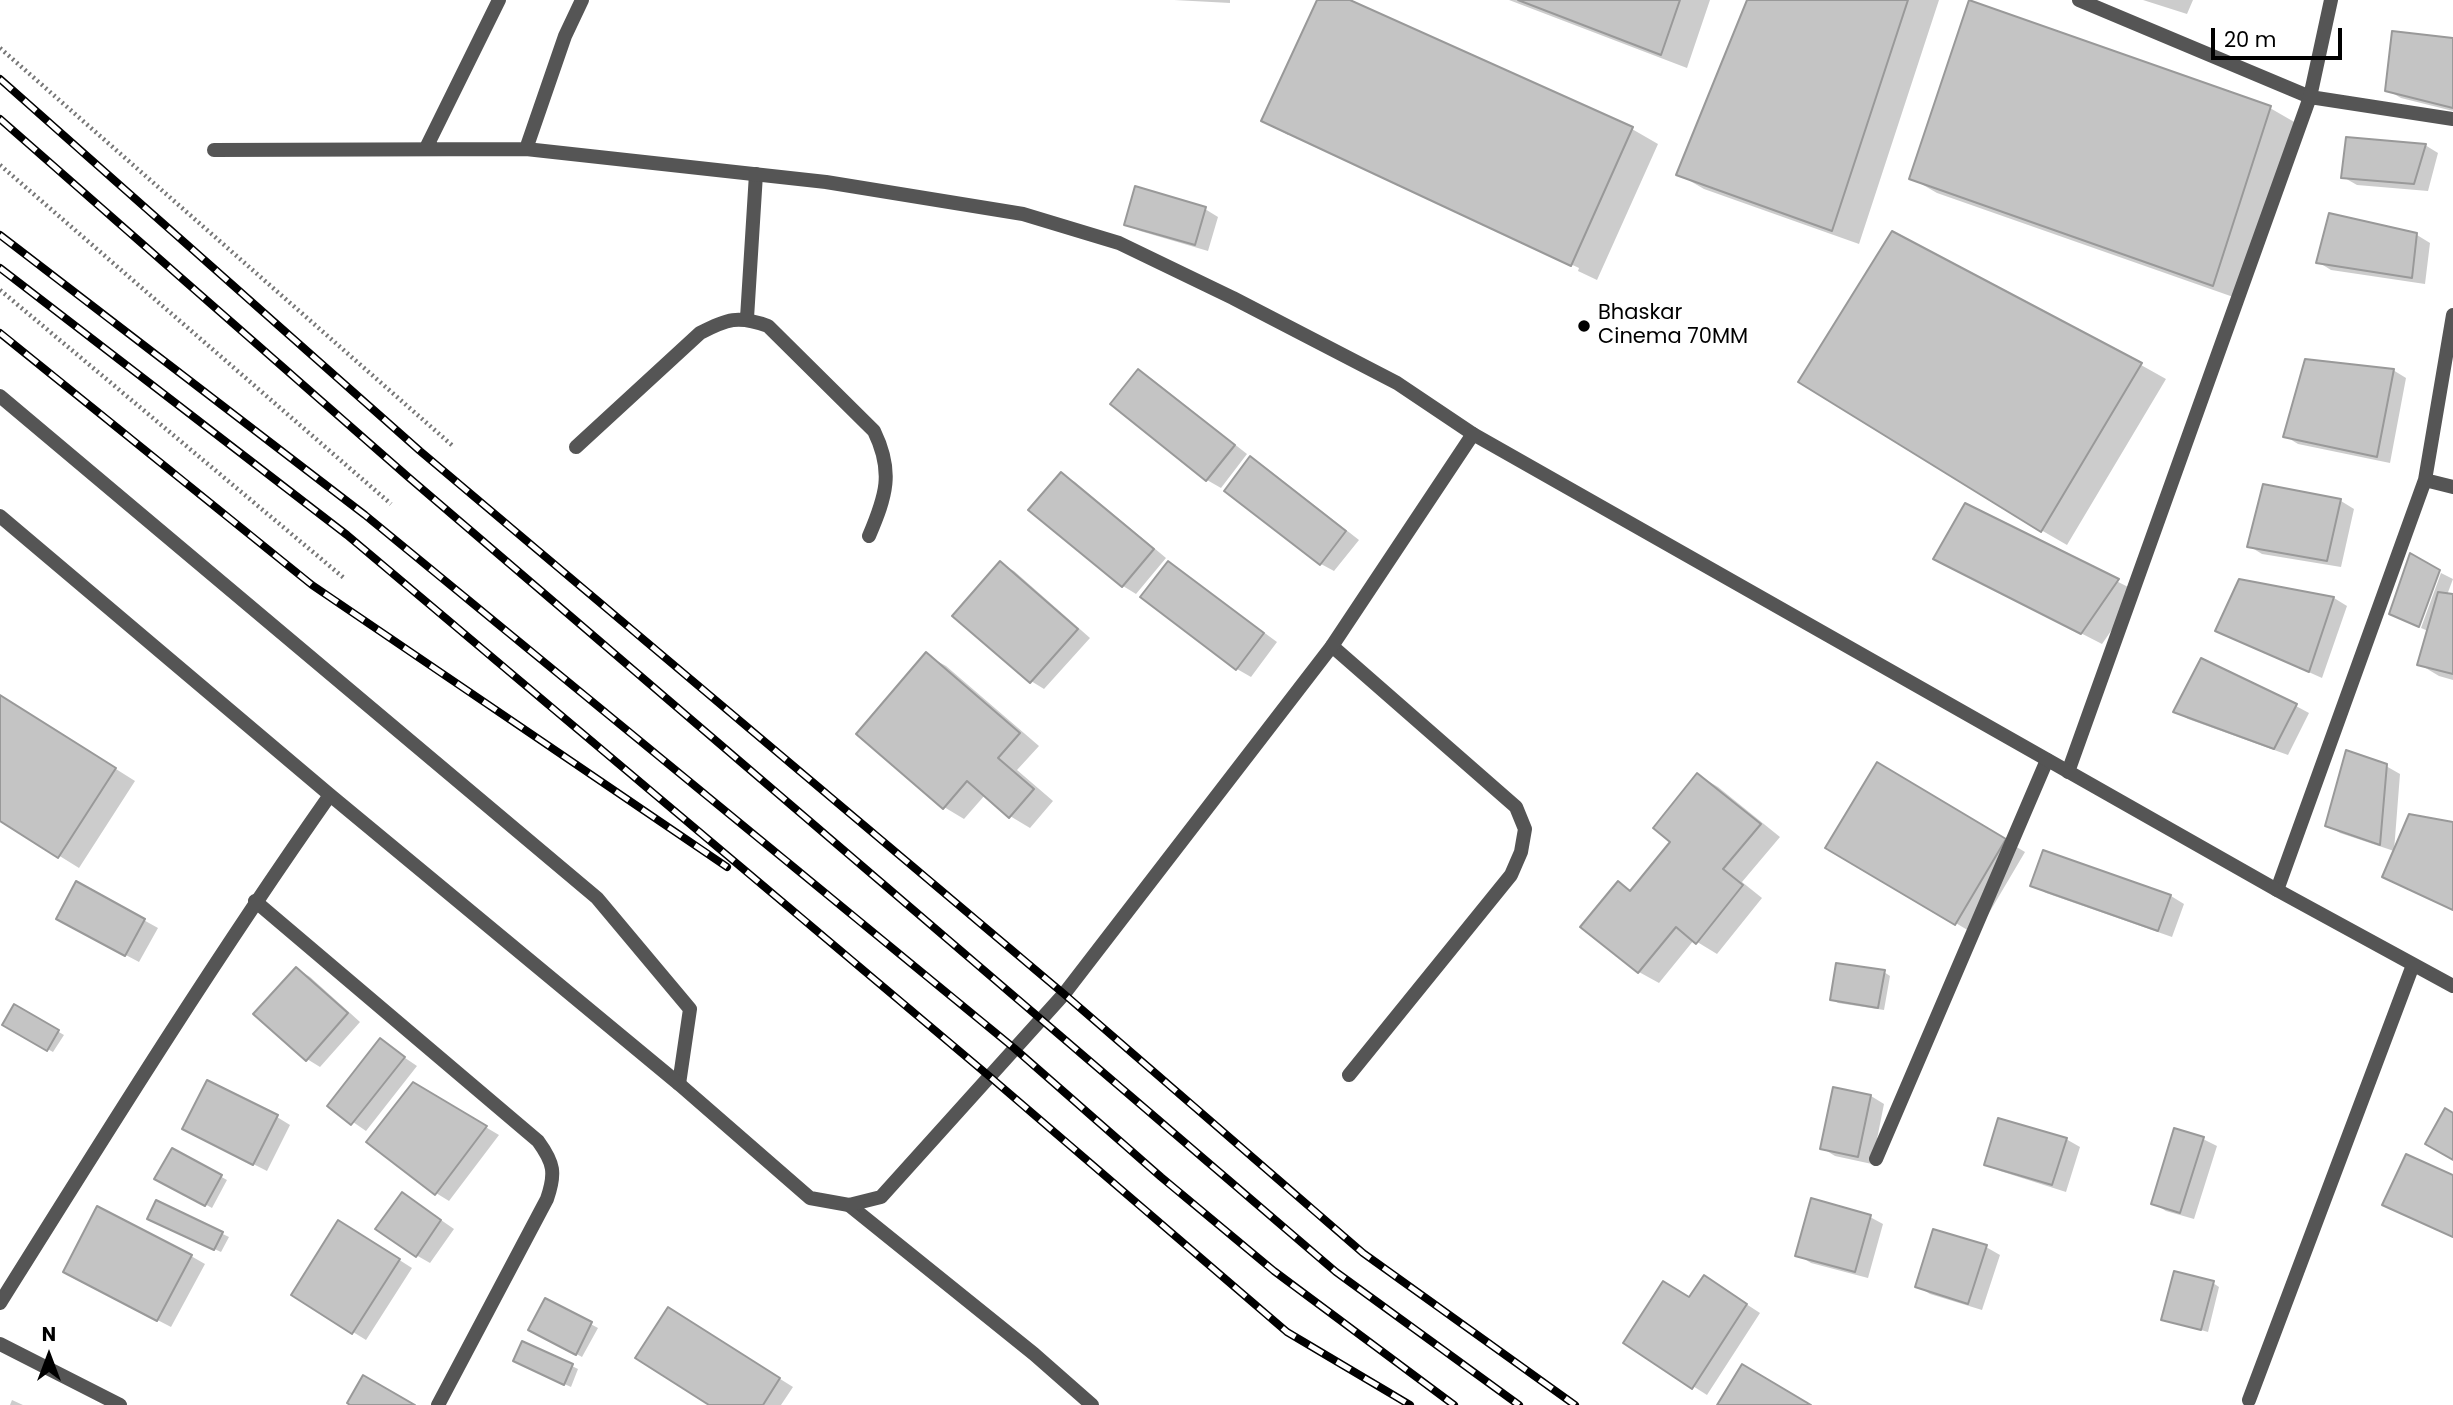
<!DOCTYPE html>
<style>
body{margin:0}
#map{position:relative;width:2453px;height:1405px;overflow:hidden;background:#fff;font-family:Poppins,sans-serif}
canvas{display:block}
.north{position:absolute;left:14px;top:1321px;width:70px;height:70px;-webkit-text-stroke:5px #fff;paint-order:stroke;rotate:0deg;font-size:19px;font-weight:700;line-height:28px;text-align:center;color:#000}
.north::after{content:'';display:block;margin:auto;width:24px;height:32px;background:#000;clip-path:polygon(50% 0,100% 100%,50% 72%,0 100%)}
.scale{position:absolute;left:2211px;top:28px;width:131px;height:32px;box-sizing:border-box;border:4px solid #000;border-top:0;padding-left:9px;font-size:21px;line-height:24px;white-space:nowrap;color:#000;-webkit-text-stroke:5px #fff;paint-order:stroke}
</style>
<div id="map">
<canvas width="2453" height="1405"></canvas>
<div class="north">N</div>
<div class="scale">20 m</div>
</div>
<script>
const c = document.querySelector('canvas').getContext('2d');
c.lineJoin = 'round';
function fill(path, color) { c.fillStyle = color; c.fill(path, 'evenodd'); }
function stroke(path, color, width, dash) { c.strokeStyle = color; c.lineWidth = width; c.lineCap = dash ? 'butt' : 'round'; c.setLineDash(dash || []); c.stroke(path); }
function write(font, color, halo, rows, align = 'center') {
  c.font = font + ' Poppins,sans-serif'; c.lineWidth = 6; c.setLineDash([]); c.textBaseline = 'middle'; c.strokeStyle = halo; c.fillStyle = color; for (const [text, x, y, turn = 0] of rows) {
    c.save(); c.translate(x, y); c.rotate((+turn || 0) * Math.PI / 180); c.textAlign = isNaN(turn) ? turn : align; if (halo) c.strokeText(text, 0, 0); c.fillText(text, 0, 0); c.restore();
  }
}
const shadow = new Path2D(`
 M1174,0h56v3z
 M1319,0h26l287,129 26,15 -61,136 -19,-9 1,-3 -291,-136v3l-24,-14z
 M1509,0h201l-23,68z
 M1749,0h190l-80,244 -155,-55 -26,-15z
 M2143,0h50l-6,14z
 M2453,39v72l-52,-13 -14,-8z
 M2270,108l26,15 -57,176 -302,-106 -26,-15z
 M2425,145l13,8 -10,38 -71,-6 -14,-8z
 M1205,209l13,8 -10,34 -68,-20 -14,-7z
 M2417,235l13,8 -5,41 -94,-14 -13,-8z
 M2141,365l25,14 -99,166 -26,-15z
 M2393,370l13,8 -16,85 -92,-19 -13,-8z
 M1139,371l13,8 95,75 -26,34 -14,-8 -95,-76z
 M1251,458l13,8 95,74 -25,31 -13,-7z
 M1061,474l14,8 91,76 -30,36 -13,-8z
 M2265,486l76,15 13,8 -13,58 -79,-13 -13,-8z
 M1966,505l172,87 -36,52 -146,-75z
 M1169,563l108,79 -26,35 -14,-8 -94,-73z
 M1001,564l13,7 76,67 -46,51 -13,-8z
 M2441,573l12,6 -6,16 6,1v84l-14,-4 -20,-12 9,-33 -7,-3z
 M2240,581l94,17 13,8 -25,72 -105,-47z
 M926,655l20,11 93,80 -22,24 36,31 -23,27 -20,-12 -25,-21 -21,24 -20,-12z
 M0,696l135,85 -56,87 -79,-49z
 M2296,706l13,7 -21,42 -100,-36 -13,-7z
 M1878,764l147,88 -49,83 -149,-88z
 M2386,766l14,8 -6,77 -54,-18 -13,-8z
 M1698,775l20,12 62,50 -38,45 20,16 -45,56 -23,-14 -35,43 -20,-11 -56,-45 35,-44 14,8 41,-49z
 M2044,852l127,44 13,8 -12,33 -126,-44 -14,-8z
 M77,883l81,45 -19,34 -68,-36z
 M297,969l13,8 50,45 -40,45 -13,-8z
 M1884,972l6,4 -6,34 -46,-7 -6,-4z
 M14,1006l50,29 -11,17 -49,-27z
 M380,1041l37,25 -51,65 -36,-25z
 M413,1084l86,51 -50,66 -13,-8z
 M1871,1096l13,8 -12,60 -37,-8 -13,-8z
 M277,1117l13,8 -23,46 -69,-35z
 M2175,1131l28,8 14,7 -23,73 -28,-8 -13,-8z
 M2066,1139l14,8 -14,45 -66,-21 -14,-7z
 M173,1150l54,30 -15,28 -55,-30z
 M157,1202l72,35 -8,15 -66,-31z
 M415,1202l39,27 -24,34 -14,-8z
 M1870,1217l13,7 -15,54 -57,-15 -13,-8z
 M352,1230l60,38 -46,72 -73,-45z
 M1986,1247l14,8 -18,55 -52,-16 -13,-8z
 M191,1256l14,8 -34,63 -93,-48z
 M2213,1283l6,4 -11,45 -45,-13z
 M1717,1285l43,28 -53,82 -82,-52z
 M546,1300l52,28 -16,29 -51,-28z
 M681,1317l112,70 -12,18h-68z
 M521,1364l51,2 6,3 -7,18z
 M12,1400l11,5h-13z`);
const building = new Path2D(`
 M1317,0h33l283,127 -62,139 -310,-145z
 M1518,0h162l-19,55z
 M1747,0h161l-76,231 -156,-56z
 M1969,0l302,106 -58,180 -304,-107z
 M2392,31l61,7v70l-68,-17z
 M2346,137l80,7 -12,40 -73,-6z
 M1135,186l71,21 -11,38 -71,-20z
 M2329,213l88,20 -5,45 -96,-15z
 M1892,231l250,132 -101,169 -243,-150z
 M2305,359l89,10 -17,88 -94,-20z
 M1138,369l97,76 -29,36 -96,-77z
 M1250,456l96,75 -26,34 -96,-74z
 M1061,472l93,77 -32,38 -94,-77z
 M2263,484l78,15 -14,62 -80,-14z
 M1965,503l154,76 -38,55 -148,-75z
 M2410,553l30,17 -21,57 -30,-13z
 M1000,561l78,68 -48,54 -78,-67z
 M1168,561l96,72 -28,37 -96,-73z
 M2239,579l95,18 -25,75 -94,-41z
 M2438,592l15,2v80l-36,-9z
 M926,652l94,81 -22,25 36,31 -25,29 -42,-37 -24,28 -87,-75z
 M2201,658l96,46 -23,45 -101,-37z
 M0,695l116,73 -58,90 -58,-37z
 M2346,750l41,14 -7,81 -55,-19z
 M1877,762l129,77 -51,86 -130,-77z
 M1697,773l64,51 -38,45 20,16 -47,59 -20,-17 -38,46 -58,-46 38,-46 12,10 40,-49 -17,-14z
 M2409,814l44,8v88l-71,-33z
 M2043,850l128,45 -13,36 -128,-45z
 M76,881l69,38 -20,37 -69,-37z
 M1836,963l49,7 -7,38 -48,-8z
 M296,967l52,46 -42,48 -53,-47z
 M14,1004l45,26 -12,21 -45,-26z
 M380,1038l25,19 -54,68 -24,-19z
 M207,1080l71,35 -25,50 -71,-36z
 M413,1082l74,44 -52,69 -69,-53z
 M1833,1087l38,8 -13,62 -38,-8z
 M2445,1108l8,5v47l-28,-16z
 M1998,1118l69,20 -15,47 -68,-20z
 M2174,1128l30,9 -24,76 -29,-9z
 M172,1148l50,27 -17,31 -51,-27z
 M2406,1154l47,21v62l-71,-32z
 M402,1192l39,28 -25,37 -41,-28z
 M1811,1198l60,17 -16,57 -60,-16z
 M156,1200l67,32 -9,18 -67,-31z
 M97,1206l95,49 -35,66 -94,-49z
 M338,1220l62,39 -48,75 -61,-39z
 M1933,1229l54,16 -19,59 -53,-17z
 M2174,1271l40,10 -13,49 -40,-10z
 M1704,1275l43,29 -55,85 -69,-46 40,-62 26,16z
 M545,1298l47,24 -16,33 -48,-25z
 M668,1307l112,71 -17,27h-54l-74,-47z
 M522,1341l51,23 -9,21 -51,-24z
 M1742,1364l69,41h-94z
 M363,1375l52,30h-65l-3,-2z`);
const path = new Path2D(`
 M0,48l454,399
 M0,165l391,339
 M0,290l344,288`);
const service = new Path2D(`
 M2079,0l231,97
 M747,318l9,-144
 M0,396l597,502 93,111 -11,75
 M576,447l124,-114c27,-14 38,-18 68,-7l106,105c20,41 12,65 -5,105`);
const minor = new Path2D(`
 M2310,97l143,22
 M426,148l73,-148
 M526,149l39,-113 17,-36
 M214,150l312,-1 300,33 197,32 96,29 114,55 164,85 76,51
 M2425,480l28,7
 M1332,646l184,161 9,22 -4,23 -10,23 -162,200
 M2068,772l242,-675 21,-97
 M2277,890l148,-410 28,-165
 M255,901l283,240c16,22 18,32 9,58l-109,206
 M1876,1159l171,-399
 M849,1205l185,149 58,51
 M0,1344l120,61
 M2249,1400l164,-435`);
const tertiary = new Path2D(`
 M0,516l330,279 349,289 131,114 39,7 32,-8 183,-203 268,-348 141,-212 804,456 176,96
 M0,1303c107,-171 214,-343 330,-508`);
const rail = new Path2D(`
 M0,79l420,372 644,543 299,259 212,152
 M0,119l407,357 929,796 183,133
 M0,235l365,280 649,533 147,129 113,94 180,134
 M0,268l347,267 642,541 298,256 123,73
 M0,333l312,252 415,282`);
const markers = [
 [1584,326,7,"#000"]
];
const poiNames = [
 ["Bhaskar",1598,314],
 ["Cinema 70MM",1598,338]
];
fill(shadow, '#0003');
fill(building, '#c4c4c4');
stroke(building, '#999', 2);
stroke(path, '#777', 4.5, [2, 3.5]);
stroke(service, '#555', 14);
stroke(minor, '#555', 14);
stroke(tertiary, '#555', 14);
stroke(rail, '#000', 8);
stroke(rail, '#fff', 5, [16]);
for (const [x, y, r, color] of markers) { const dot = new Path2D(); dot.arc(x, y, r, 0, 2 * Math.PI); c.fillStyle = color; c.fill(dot); stroke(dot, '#fff', 2.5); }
write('21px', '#000', '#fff', poiNames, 'left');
</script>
